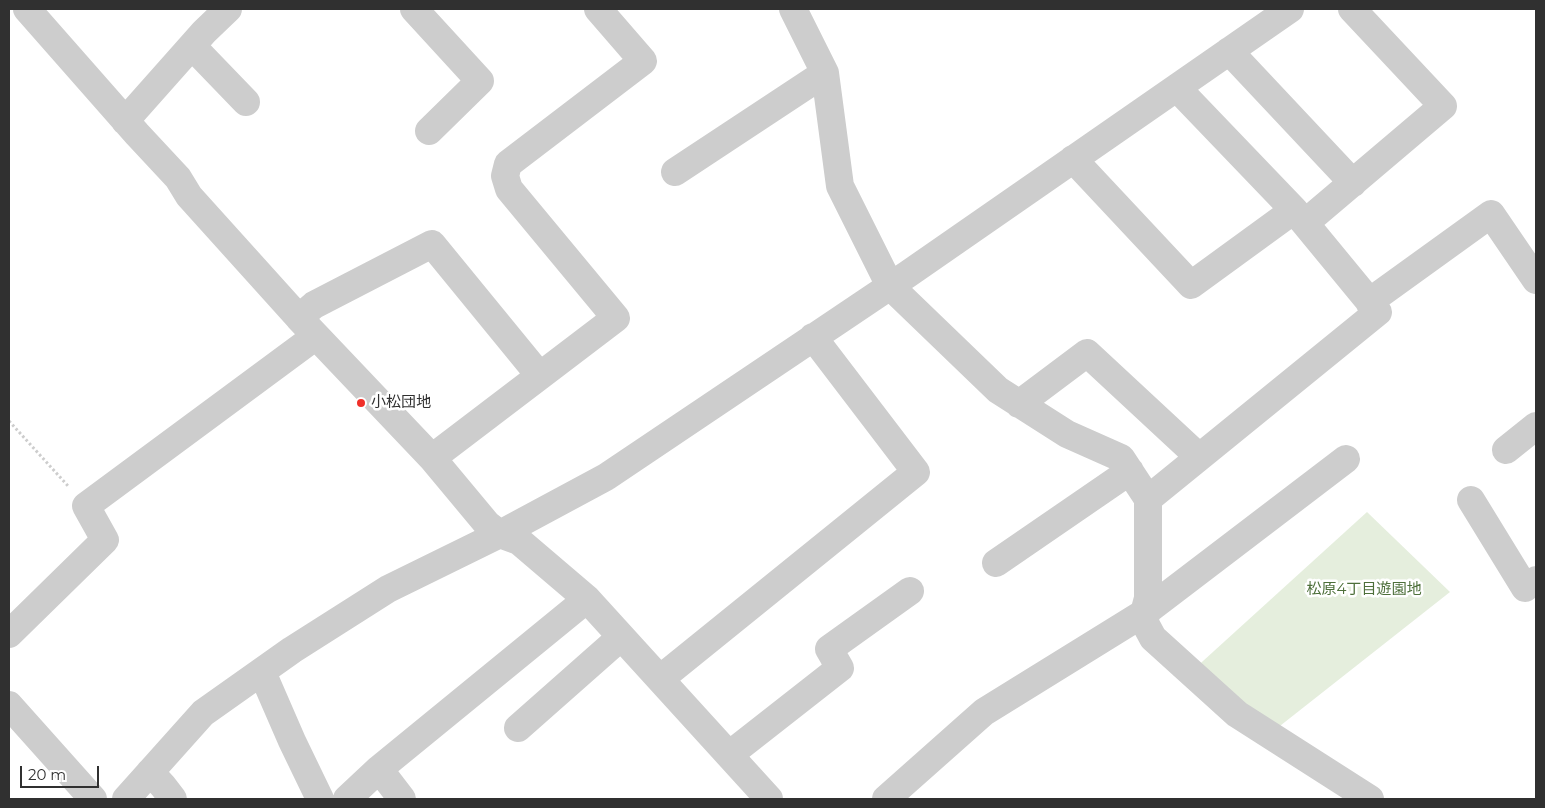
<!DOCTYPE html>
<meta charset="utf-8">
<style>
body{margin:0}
#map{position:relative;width:1545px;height:808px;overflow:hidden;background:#fff;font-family:Montserrat,sans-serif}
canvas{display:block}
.frame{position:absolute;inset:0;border:10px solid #303030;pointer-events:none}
.scale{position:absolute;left:20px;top:766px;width:79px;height:22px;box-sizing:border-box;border:2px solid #303030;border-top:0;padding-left:6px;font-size:15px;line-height:18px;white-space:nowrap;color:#303030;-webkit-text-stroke:4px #fff;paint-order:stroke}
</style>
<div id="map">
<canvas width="1545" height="808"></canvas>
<div class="frame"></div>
<div class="scale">20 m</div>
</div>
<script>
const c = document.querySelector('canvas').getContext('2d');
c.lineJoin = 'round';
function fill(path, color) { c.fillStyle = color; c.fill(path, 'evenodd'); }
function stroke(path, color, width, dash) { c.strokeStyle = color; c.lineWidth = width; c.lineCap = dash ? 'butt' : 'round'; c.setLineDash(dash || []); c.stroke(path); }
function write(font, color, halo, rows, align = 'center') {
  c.font = font + ' Montserrat,"Noto Sans JP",sans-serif'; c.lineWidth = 5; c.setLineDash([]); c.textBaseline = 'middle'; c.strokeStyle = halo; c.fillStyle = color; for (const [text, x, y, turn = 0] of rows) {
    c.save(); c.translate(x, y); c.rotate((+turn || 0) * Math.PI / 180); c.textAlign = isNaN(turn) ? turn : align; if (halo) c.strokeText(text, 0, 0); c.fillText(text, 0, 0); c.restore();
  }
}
const green = new Path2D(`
 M1367,512l83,80 -179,141 -79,-62z`);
const path = new Path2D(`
 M9,421l60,66`);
const minor = new Path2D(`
 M27,9l110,125 41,44 11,18 110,122 133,140 55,66 13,10 19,7 68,58 182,200
 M414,9l66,72 -51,50
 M793,9l32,64 15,113 50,100 108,104 69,44 54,24 27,41v99l-4,15 -160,99 -98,87
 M192,46l54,56
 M1229,51l124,132
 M125,121l79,-89 24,-23
 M1073,159l118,126 103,-75
 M675,172l150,-99
 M1305,223l138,-117 -91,-97
 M1369,302l122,-88 45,66
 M299,318l15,-13 118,-61 108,132
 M1019,404l68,-51 112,104
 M1506,450l30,-24
 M432,458l184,-140 -107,-129 -4,-13 3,-12 135,-103 -45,-52
 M1346,459l-202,154 2,12 7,13 84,76 133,85
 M1148,499l230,-187 -84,-102 -117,-122
 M1471,500l54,88 11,-8
 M996,563l134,-92
 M9,634l96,-94 -19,-34 230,-170
 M262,672l30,69 28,58
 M660,679l256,-207 -103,-135
 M9,705l84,94
 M518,728l103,-91
 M729,755l111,-87 -11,-19 81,-58
 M150,772l13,14 10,13
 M126,799l77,-86 89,-63 96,-61 112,-55 106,-57 302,-203 382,-265
 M347,799l32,-30
 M402,799l-23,-30 208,-170`);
const markers = [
 [361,403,5,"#f02f29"]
];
const poiNames = [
 ["小松団地",371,403]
];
const parkNames = [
 ["松原4丁目遊園地",1364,590]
];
fill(green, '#e5eedd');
stroke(path, '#cdcdcd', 3, [2.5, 2.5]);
stroke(minor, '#cdcdcd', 28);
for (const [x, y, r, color] of markers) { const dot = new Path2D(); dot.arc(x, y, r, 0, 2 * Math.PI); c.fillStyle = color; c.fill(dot); stroke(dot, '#fff', 2); }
write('15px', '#303030', '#fff', poiNames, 'left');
write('15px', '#4d6f3a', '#fff', parkNames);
</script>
